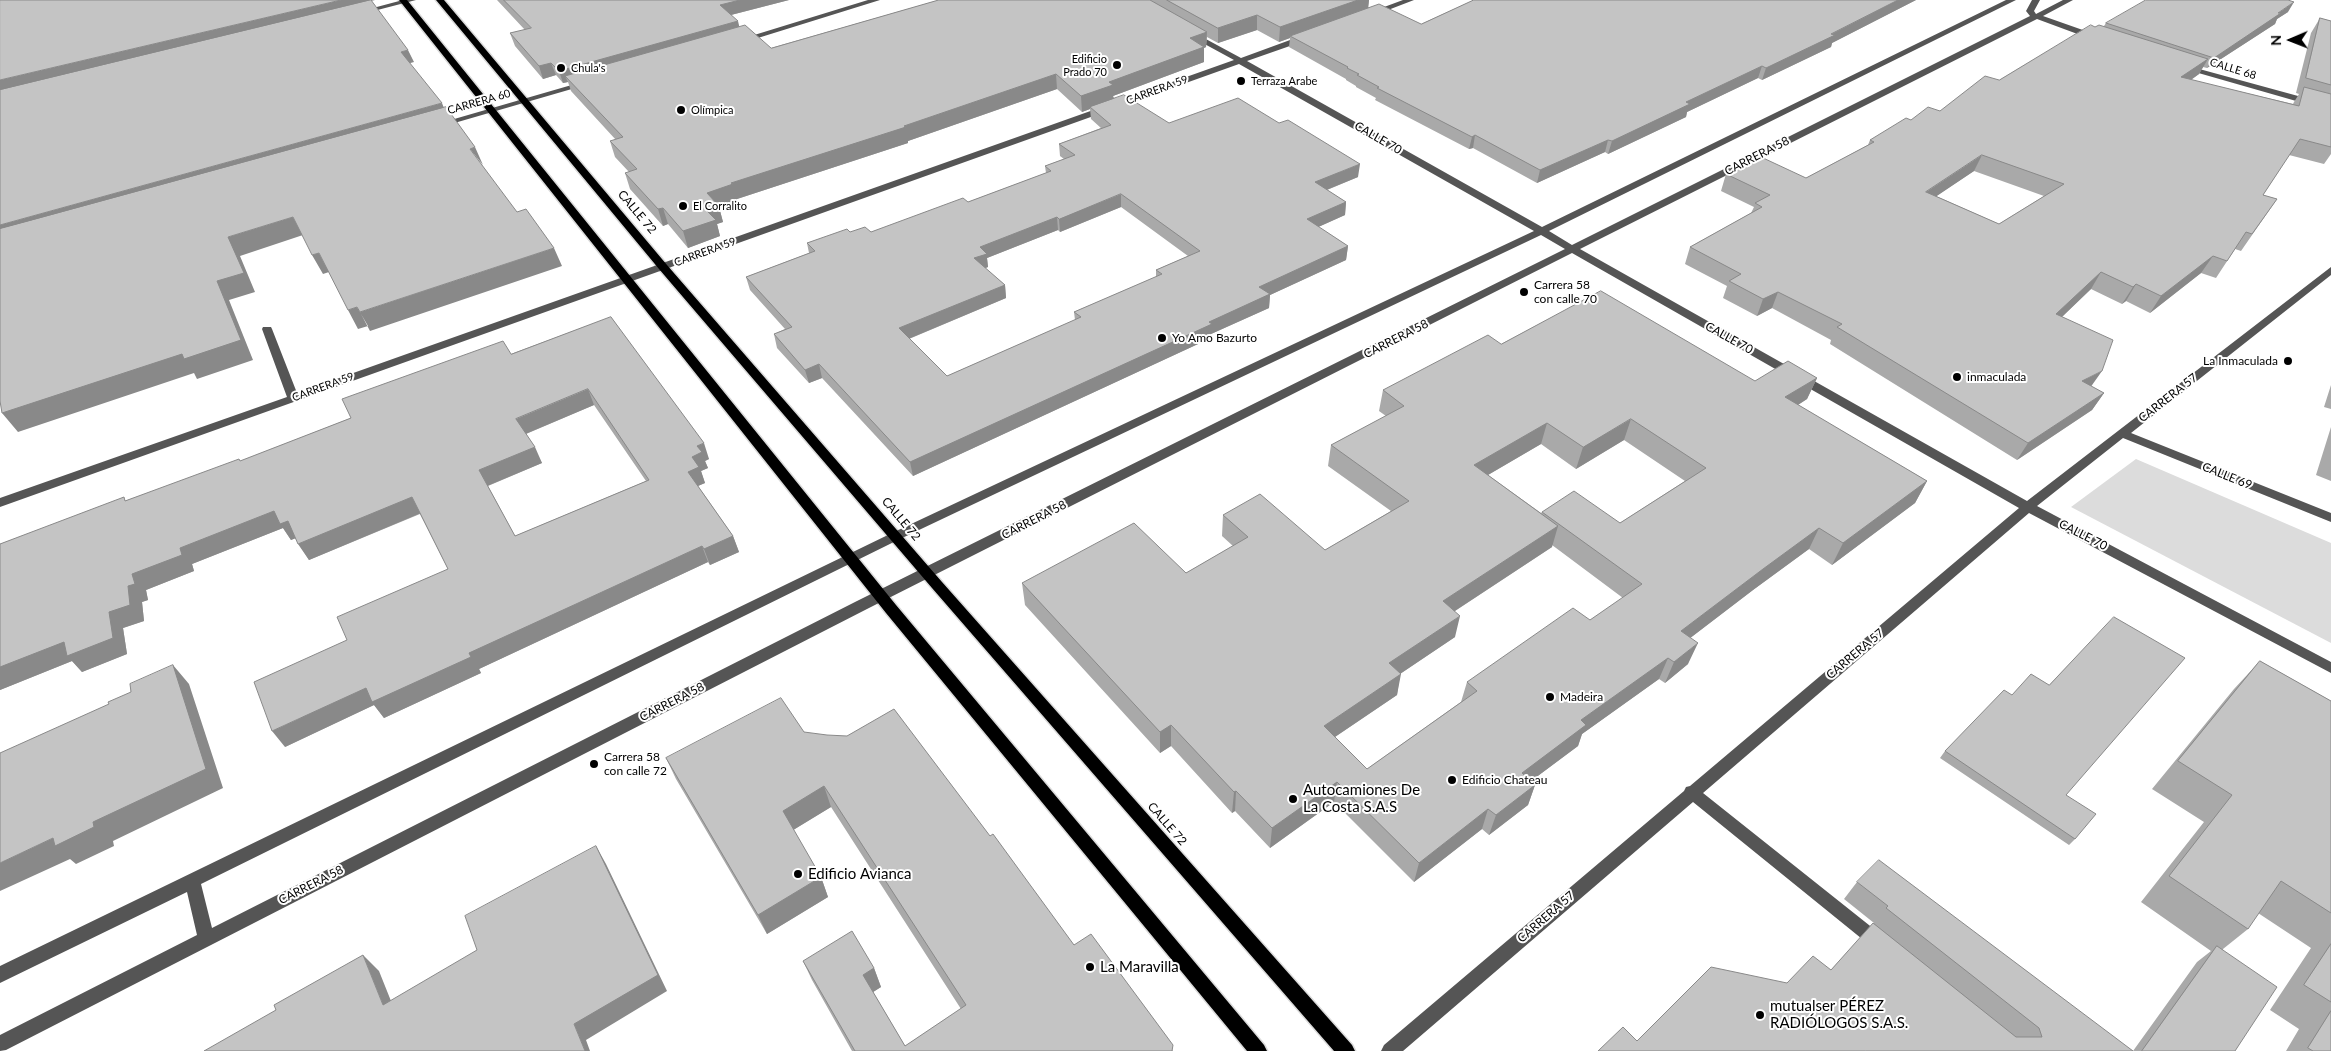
<!DOCTYPE html>
<meta charset="utf-8">
<style>
body{margin:0}
#map{position:relative;width:2331px;height:1051px;overflow:hidden;background:#fff;font-family:Lato,sans-serif}
canvas{display:block}
.north{position:absolute;left:2266px;top:15px;width:50px;height:50px;-webkit-text-stroke:4px #fff;paint-order:stroke;rotate:269deg;font-size:14px;font-weight:700;line-height:20px;text-align:center;color:#000}
.north::after{content:'';display:block;margin:auto;width:18px;height:22px;background:#000;clip-path:polygon(50% 0,100% 100%,50% 72%,0 100%)}
</style>
<div id="map">
<canvas width="2331" height="1051"></canvas>
<div class="north">N</div>
</div>
<script>
const c = document.querySelector('canvas').getContext('2d');
c.lineJoin = 'round';
function fill(path, color) { c.fillStyle = color; c.fill(path, 'evenodd'); }
function stroke(path, color, width, dash) { c.strokeStyle = color; c.lineWidth = width; c.lineCap = dash ? 'butt' : 'round'; c.setLineDash(dash || []); c.stroke(path); }
function write(font, color, halo, rows, align = 'center') {
  c.font = font + ' Lato,sans-serif'; c.lineWidth = 4; c.setLineDash([]); c.textBaseline = 'middle'; c.strokeStyle = halo; c.fillStyle = color; for (const [text, x, y, turn = 0] of rows) {
    c.save(); c.translate(x, y); c.rotate((+turn || 0) * Math.PI / 180); c.textAlign = isNaN(turn) ? turn : align; if (halo) c.strokeText(text, 0, 0); c.fillText(text, 0, 0); c.restore();
  }
}
const green = new Path2D(`
 M2136,459l195,84v100l-260,-136z`);
const minor = new Path2D(`
 M403,0h13l-54,14 -4,-2z
 M868,0h12l-135,42 -7,-2z
 M1403,0h11l-39,15 -7,-2z
 M2006,0h10l-467,231 23,14 458,-229 -4,-5 6,-11h8l-6,11 2,3 27,-14h10l-30,16 54,19v4h-6l-54,-20 -457,230 447,252 304,-234v8l-200,158 200,80v9l-208,-84 -86,68 294,156v11l-302,-160 -326,280 181,144 2,5 -2,5 -6,3 -6,-3 -179,-145 -290,249h-22l3,-6 300,-254 2,-4 4,-1 329,-278 -447,-255 -705,356 -861,441 -6,1v-16l197,-100 -10,-43 -187,91v-17l892,-433 642,-302 -295,-167 -1239,443v-9l287,-101 -25,-68 1,-2h8l1,2 25,64 937,-333 -46,-25v-4h3l50,27 60,-22h6v4l-60,21 295,166zM1541,235l24,14 -708,352 -645,327 -11,-44 699,-345z
 M2181,64l150,41v6l-150,-43z
 M582,82l7,2 -145,42 -7,-2z`);
const major = new Path2D(`
 M399,0h8l489,605 368,440 3,6h-20l-361,-438z
 M436,0h8l223,265 275,317 410,463 3,6h-21l-402,-463 -273,-319z`);
const wall = new Path2D(`
 M497,0h292l-58,15 9,12 31,21 168,-48h430l-1,7 53,17 53,-24h442l-84,43 -1,4 -69,33 -4,-2 -71,34 -1,5 -78,37 -3,-2 -68,31 -64,-35 -4,1 -94,-49 1,-2 -20,-11v-1l-10,-6v-1l-57,-32 1,-9 -11,4 -22,-12 -39,13 -11,-6 -1,10 -2,1v14l-91,34 1,2 55,25 189,54 -31,13 19,12 -1,13 -27,12 30,19 -2,14 -76,35 -1,13 -58,26v4l-298,138 -91,-98 -13,5 -32,-35 -3,-14 11,-5 -35,-39 -4,-13 63,-24 -2,-10 43,-11h21l97,-30 78,-29 -1,-7 19,-7 -4,-3 -1,-12 42,-16 -10,-9 -1,-10 -8,3 -25,-23 -149,52v2l-171,56v1l-18,7 4,15 -6,2 3,12 -32,12 -20,-24 -5,2 -33,-37 -5,-16 4,-1 -14,-15 -5,-16 6,-1 -45,-49 -3,-9 -5,1 -7,-8 -13,4 -28,-33 -5,-13 15,-3zM1121,207l67,49 -32,14v7l-82,35 1,8 -128,56 -38,-37 97,-41 -1,-13 -20,-17 3,-1 -1,-9 71,-28 2,2z
 M2288,12l-11,7 -2,5 -68,44 -4,-1 -4,7 -8,6 102,24 1,-2 5,-8 -3,-1 15,-60 9,-15 11,3v133l-7,10 -35,-9 -26,40 14,4 -36,52 -6,-2 -19,29 -15,-5 -51,40 -24,-12 -4,3 -31,-15 -29,28 29,70 13,6 -12,17 -75,50 -187,-116 1,-4 -59,-32 -15,8 -34,-18 4,-12 -42,-22 5,-17 61,-34 3,-6 -33,-16 5,-17 80,4 62,-33 2,-5 41,-20 29,-9 164,-85 2,-3zM1974,171l70,25 -45,28 -63,-28z
 M611,317l98,142 -4,2 3,7 -7,3 4,12 -7,3 35,50 6,16 -29,13 -2,-3 -124,58 -105,49 2,4 -97,45 -10,-13 -89,42 62,-107 101,-71 -28,-55 -111,46 -14,-22 -4,2 -8,-12 -91,36 2,7 -48,19 2,10 -6,2 2,19 -21,7 4,26 -45,18 -10,-11 -72,29v-146l241,-83 110,-43 160,-64zM594,405l52,76 -131,55 -27,-50 54,-23 -16,-29z
 M1501,344l254,37 62,-3 -10,21 -9,6 129,76 -12,22 -83,62 -23,-16 -56,41 -63,48 -2,26 -23,19 -6,-4 -77,55 -4,12 -47,35 4,4 -7,20 -39,30 -7,-6 -68,53 -80,-80 -64,46 -35,-37 -3,2 -61,-67 -11,7 -135,-148 -3,-22 164,-10 47,-27 -11,-10 1,-21 102,35 66,-39 -63,-45 3,-21 55,-29 -7,-5 4,-21zM1624,440l61,41 -65,42 -78,-11 -1,1 -53,-38 53,-31 35,25zM1552,545l71,53 -33,22 -123,62 -6,20 -94,67 -32,-32 62,-42 3,-21 55,-37v-26l97,-64z
 M2331,385v24l-7,-2z
 M2331,427v54l-15,-6z
 M2260,661l71,40v350h-45l13,-22 -29,-19 41,-62 -53,-35 -10,16 -25,20 12,102h-637l39,-10 150,-58 44,-13 43,-47 -30,-24 13,-17 276,169 64,-89 14,-11 -70,-49 63,-80 -52,-33 82,-100z
 M804,732l270,213 99,106h-321l-40,-71 -9,-19 71,7 7,19 -8,5 32,54 56,-37 -130,-202 -38,23 28,47 7,20 -61,37 -91,-155 -10,-21z
 M1945,751l121,44 9,44 -6,6 -129,-87z`);
const shadedWall = new Path2D(`
 M341,0h34l-375,94v-14z
 M740,0h49l-66,17 -3,-12z
 M1358,0h11l-1,10 -78,26v2l-11,4 1,-15z
 M1898,0h18l-84,43 -1,4 -69,33 4,-12z
 M2294,2l-6,10 -11,7 -2,5 -68,44 7,-10z
 M1257,15v15l-39,13v-15z
 M738,21l3,13 -176,42 3,6 -5,1 -4,-12z
 M1207,32l-1,15 -2,1v14l-91,34 1,4 -24,7v2l-8,3 -1,-16 109,-58z
 M408,50l6,12 -7,2 -6,-12z
 M2208,59l-9,15 -27,19 9,-16z
 M551,63l5,12 -13,4 -4,-13z
 M1762,66l-4,12 -71,34 -1,5 -78,37 4,-13 74,-39z
 M1056,74l1,15 -149,52v2l-171,56v1l-18,7 4,15 -6,2 3,12 -32,12 -5,-17 23,-21 1,-17 24,-10 173,-57z
 M442,103l5,13 -447,113v-4z
 M1475,135l-2,13 -4,1 3,-12z
 M1608,140l-3,12 -68,31 3,-13z
 M475,147l8,18 -13,-16z
 M1982,155l-8,16 -55,37 7,-16z
 M1360,164l-2,13 -44,18 1,-13z
 M1121,194v13l-61,25 -1,-13z
 M1346,202l-1,13 -40,18 2,-14z
 M663,208l5,16 -5,2 -5,-17z
 M293,217l10,18 -63,21 15,36 -26,8 24,60 -56,19 -3,-6 -176,59 -16,-19 215,-132 11,-44z
 M1057,217l1,13 -71,28 1,9 -12,5 -2,-14 6,-11z
 M1348,246l-2,14 -76,35 -1,13 -58,26v4l-298,138 -3,-14 349,-175z
 M554,248l8,18 -192,65 -10,-19z
 M319,253l10,19 -6,2 -11,-19z
 M2213,256l-12,17 -51,40 11,-17z
 M2101,272l-10,17 -45,43 10,-18z
 M2136,284l-10,17 -4,3 11,-17z
 M1005,285l1,13 -105,44 -2,-14z
 M1778,292l-6,16 -15,8 6,-17z
 M357,307l11,19 -10,3 -10,-19z
 M819,364l3,14 -13,5 -4,-13z
 M2102,371l-12,17 -8,-7z
 M1817,378l-10,21 -31,20 9,-22z
 M588,389l6,16 -71,30 -7,-16z
 M2104,393l-12,17 -75,50 11,-17z
 M1631,419l-7,21 -48,29 7,-22z
 M1547,423l-6,21 -72,42 5,-21z
 M704,443l5,16 -4,2 3,7 -7,3 4,12 -12,5 -5,-16 4,-15 5,-11z
 M535,447l7,16 -55,23 -8,-16z
 M1927,481l-12,22 -83,62 11,-22z
 M412,497l9,16 -112,47 -11,-16z
 M274,511l14,10 11,16 -8,3 -8,-12 -91,36 2,7 -48,19 2,10 -6,2 2,19 -21,7 4,26 -45,18 -10,-11 -72,29v-23l109,-55 19,-26 4,-12 48,-26z
 M1558,526l-6,21 -114,75 5,-21z
 M1819,528l-10,21 -56,41 -81,62 9,-21 82,-62z
 M733,536l6,16 -29,13 -6,-16z
 M702,546l6,16 -229,107 2,4 -97,45 -10,-13 -89,42 -13,-16 94,-43 210,-84z
 M1460,616l-5,21 -70,47 4,-21z
 M1698,643l-10,21 -23,19 9,-21z
 M1668,658l-9,21 -77,55 -4,12 -63,47 7,-20 59,-53z
 M173,665l16,19 34,104 -110,53 1,5 -38,18 -6,-5 -70,32v-28l53,-25 40,-16z
 M1401,674l-4,21 -77,52 4,-21z
 M1171,725v21l-11,7v-21z
 M1337,782l-3,20 -64,46 2,-20z
 M1535,785l-7,20 -39,30 7,-20z
 M824,786l7,21 -41,25 -7,-21z
 M1236,791l-1,20 -3,2 2,-21z
 M1488,809l-6,20 -68,53 5,-19z
 M596,846l10,18 61,127 -81,49 4,11h-5l-11,-27z
 M821,877l7,20 -61,37 -9,-19z
 M363,955l16,16 20,50 -16,-16z
 M874,968l7,19 -11,7 -7,-19z`);
const building = new Path2D(`
 M0,0h341l-341,80z
 M371,0l37,50 -7,2 41,51 -442,122v-135z
 M504,0h236l-20,5 18,16 -179,50 -8,-8 -12,3 -29,-33 21,-5z
 M939,0h211l57,32 -17,6 14,9 -95,35 4,3 -32,11 -25,-22 -152,52 2,1 -175,56 2,1 -26,9 11,12 -12,5 10,10 -33,11 -20,-23 -5,1 -33,-36 12,-4 -27,-28 13,-4 -58,-61 180,-51 26,23z
 M1167,0h191l-78,27 -23,-12 -39,13z
 M1474,0h424l-67,34 4,1 -69,33 -4,-2 -76,36 4,2 -78,37 -4,-1 -68,30 -65,-35 -3,2 -95,-49 2,-1 -22,-12 2,-1 -12,-6 1,-1 -58,-31 89,-32 42,20z
 M2146,0h142l6,2 -16,11h3l-67,45 -108,-35z
 M2320,18l11,3v64l-25,-7z
 M2091,25l4,2 4,-2 109,34 -27,18 118,29 5,-19 27,7v53l-31,-8 -37,56 14,4 -25,35 -6,-2 -19,29 -14,-5 -52,40 -25,-12 -3,3 -32,-15 -45,42 57,26 -11,31 -20,10 22,12 -76,50 -191,-116 5,-3 -64,-32 -15,7 -34,-18 12,-7 -51,-27 72,-40 -7,-4 15,-8 -44,-21 35,-17 45,21 68,-36 -4,-2 36,-22 5,2 17,-13 12,4 45,-35 14,4zM1982,155l82,29 -65,40 -73,-32z
 M1124,95l45,28 69,-25 41,25 9,-3 72,44 -45,18 31,20 -39,17 41,27 -89,41 11,7 -61,28 3,2 -302,138 -91,-98 -14,6 -31,-36 18,-7 -46,-50 69,-26 -8,-8 40,-14 3,3 15,-5 6,5 92,-34 5,4 83,-31 -6,-5 30,-11 -16,-11 52,-19 -21,-18zM1121,194l79,57 -44,19 6,4 -88,38 7,5 -134,59 -48,-48 106,-43 -31,-27 13,-4 -7,-7 77,-30 2,2z
 M446,107l29,40 -5,2 47,63 9,-3 28,39 -194,64 -3,-5 -9,3 -29,-57 -7,2 -19,-38 -65,20 16,36 -27,8 24,59 -57,19 -2,-5 -180,59 -2,-12v-172z
 M1601,291l154,90 33,-20 29,17 -32,19 142,84 -84,62 -24,-15 -56,41 -82,62 17,12 -24,19 -6,-4 -87,62 5,5 -64,48 13,12 -39,30 -8,-6 -69,54 -82,-81 -65,46 -36,-37 -2,1 -63,-67 -11,7 -138,-149 112,-60 52,50 62,-36 -25,-22 37,-21 65,56 84,-49 -78,-56 73,-39 -21,-16 105,-55 13,9zM1631,419l75,49 -86,55 -46,-32 -32,21 100,72 -52,36 -17,-12 -106,74 10,9 -110,78 -43,-43 77,-52 -12,-11 71,-47 -17,-15 115,-75 -84,-61 73,-42 36,24z
 M611,317l93,126 -7,3 5,6 -10,5 7,10 -11,5 45,64 -29,13 -2,-3 -126,58 -107,49 2,4 -99,45 -6,-14 -94,43 -18,-49 93,-42 -10,-23 111,-48 -36,-72 -114,47 -10,-23 -8,3 -6,-13 -94,37 2,7 -50,19 3,10 -7,2 2,19 -21,7 4,26 -46,18 -3,-14 -64,25v-123l124,-47 1,4 114,-42 1,2 111,-43 -9,-19 161,-58 8,13zM588,389l61,91 -134,56 -36,-66 56,-23 -19,-28z
 M2114,617l71,41 -119,137 30,19 -21,25 -130,-88 59,-61 8,5 19,-21 18,11z
 M2260,661l71,40v212l-50,-32 -33,48 -79,-53 63,-81 -54,-34z
 M173,665l33,104 -113,53 1,5 -39,19 -2,-8 -53,25v-110l109,-49 -1,-2 23,-10 -1,-8z
 M781,698l23,34 23,3 20,1 47,-27 96,127 3,-2 81,111 17,-11 82,111 -1,6h-317l-52,-90 49,-30 22,37 -11,7 42,71 61,-41 -142,-219 -41,25 38,66 -63,38 -92,-157z
 M596,846l62,129 -84,49 11,27h-381l72,-41 -2,-5 89,-50 20,50 94,-55 -12,-34z
 M1879,860l254,191h-535l25,-24 14,14 74,-74 76,16 26,-27 18,14 42,-47 143,114h26l-3,-9 -153,-120 2,-2 -31,-24z
 M2331,944v58l-27,-17z
 M2217,946l60,41 -42,64h-93z
 M2331,1011v40h-18l-5,-3z`);
const markers = [
 [1117,65,5,"#000"],
 [561,68,5,"#000"],
 [1241,81,5,"#000"],
 [681,110,5,"#000"],
 [683,206,5,"#000"],
 [1524,292,5,"#000"],
 [1162,338,5,"#000"],
 [2288,361,5,"#000"],
 [1957,377,5,"#000"],
 [1550,697,5,"#000"],
 [594,764,5,"#000"],
 [1452,780,5,"#000"],
 [1293,799,5,"#000"],
 [798,874,5,"#000"],
 [1090,967,5,"#000"],
 [1760,1015,5,"#000"]
];
const farPoinames = [
 ["Edificio",1107,59,"right"],
 ["Prado 70",1107,72,"right"],
 ["Chula's",571,68],
 ["Terraza Arabe",1251,81],
 ["Olímpica",691,110],
 ["El Corralito",693,206]
];
const farStreetnames = [
 ["CALLE 68",2233,69,17],
 ["CARRERA 59",1157,90,-20],
 ["CARRERA 60",479,102,-16],
 ["CARRERA 59",705,252,-20],
 ["CARRERA 59",323,387,-20]
];
const streetNames = [
 ["CALLE 70",1378,138,30],
 ["CARRERA 58",1757,156,-27],
 ["CALLE 72",637,212,50],
 ["CALLE 70",1729,338,29],
 ["CARRERA 58",1396,339,-27],
 ["CARRERA 57",2168,398,-38],
 ["CALLE 69",2227,476,22],
 ["CALLE 72",901,519,50],
 ["CARRERA 58",1034,520,-27],
 ["CALLE 70",2083,535,27],
 ["CARRERA 57",1855,654,-40],
 ["CARRERA 58",672,702,-27],
 ["CALLE 72",1167,824,49],
 ["CARRERA 58",311,885,-27],
 ["CARRERA 57",1546,917,-41]
];
const poiNames = [
 ["Carrera 58",1534,285],
 ["con calle 70",1534,299],
 ["Yo Amo Bazurto",1172,338],
 ["La Inmaculada",2278,361,"right"],
 ["inmaculada",1967,377],
 ["Madeira",1560,697],
 ["Carrera 58",604,757],
 ["con calle 72",604,771],
 ["Edificio Chateau",1462,780]
];
const nearPoinames = [
 ["Autocamiones De",1303,790],
 ["La Costa S.A.S",1303,807],
 ["Edificio Avianca",808,874],
 ["La Maravilla",1100,967],
 ["mutualser PÉREZ",1770,1006],
 ["RADIÓLOGOS S.A.S.",1770,1023]
];
fill(green, '#dcdcdc');
stroke(major, '#dbdbdb', 3);
fill(minor, '#555');
fill(major, '#000');
fill(wall, '#a9a9a9');
fill(shadedWall, '#898989');
fill(building, '#c4c4c4');
stroke(building, '#898989', 1);
for (const [x, y, r, color] of markers) { const dot = new Path2D(); dot.arc(x, y, r, 0, 2 * Math.PI); c.fillStyle = color; c.fill(dot); stroke(dot, '#fff', 2); }
write('11px', '#000', '#fff', farPoinames, 'left');
write('11px', '#000', '#fff', farStreetnames);
write('12px', '#000', '#fff', streetNames);
write('12px', '#000', '#fff', poiNames, 'left');
write('15px', '#000', '#fff', nearPoinames, 'left');
</script>
